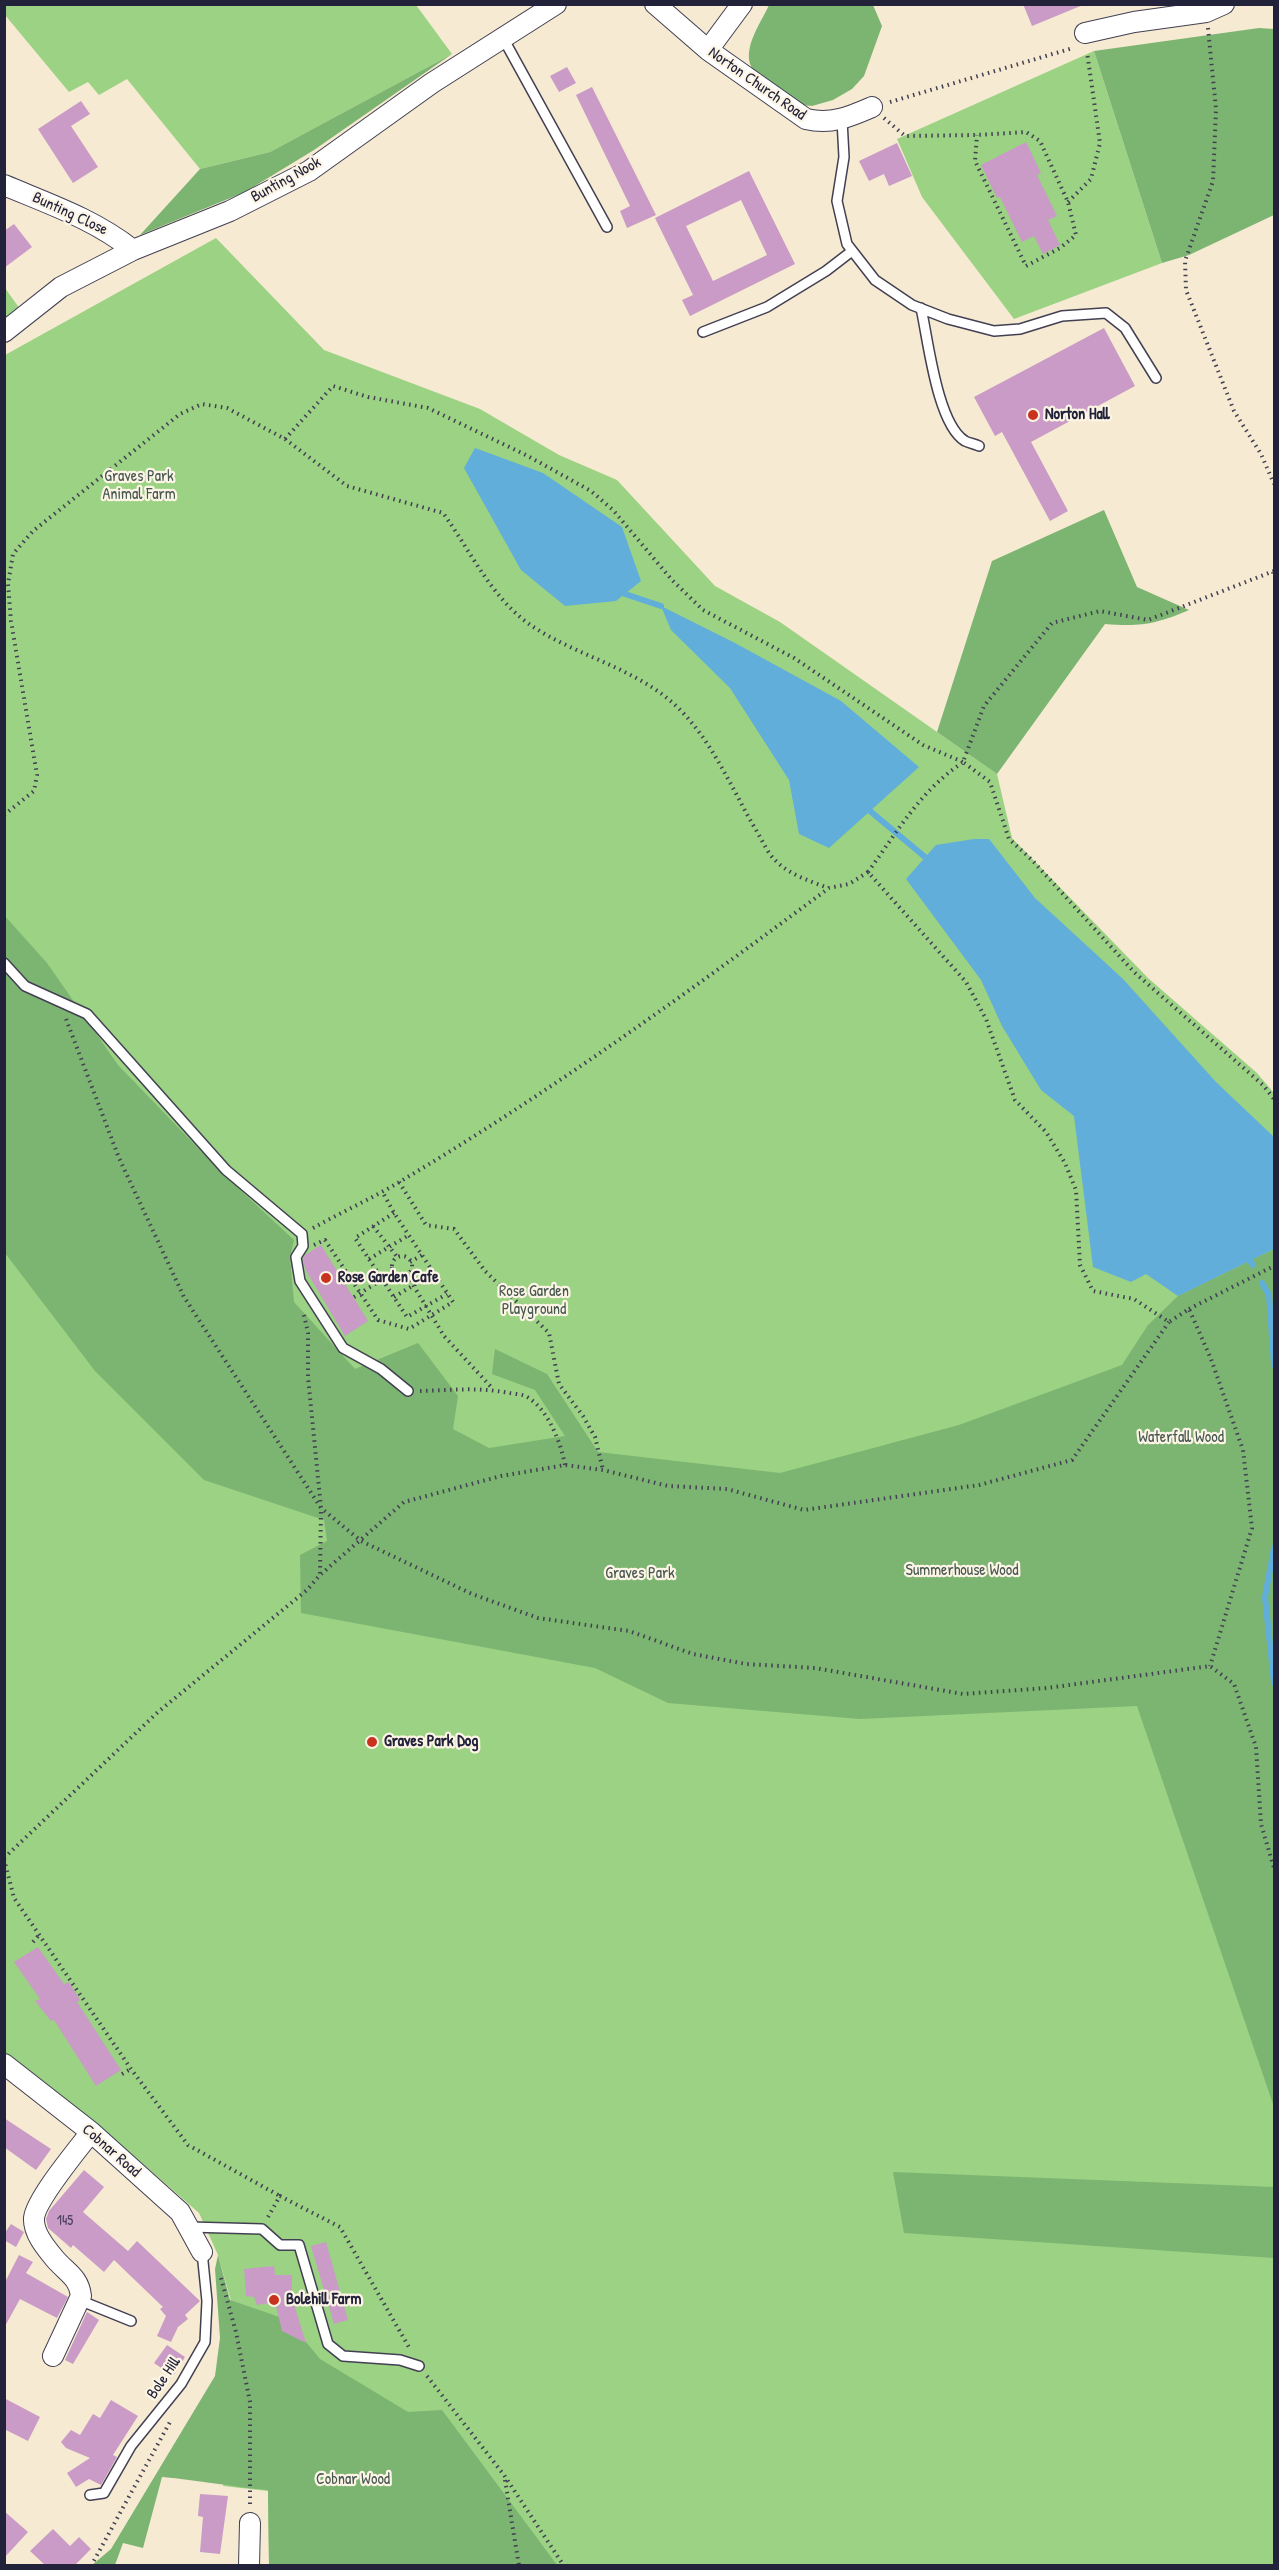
<!DOCTYPE html>
<style>
body{margin:0}
#map{position:relative;width:1279px;height:2570px;overflow:hidden;background:#f6ead2;font-family:"Patrick Hand",sans-serif}
canvas{display:block}
.frame{position:absolute;inset:0;border:6px solid #22223b;pointer-events:none}
</style>
<div id="map">
<canvas width="1279" height="2570"></canvas>
<div class="frame"></div>
</div>
<script>
const c = document.querySelector('canvas').getContext('2d');
c.lineJoin = 'round';
function fill(path, color) { c.fillStyle = color; c.fill(path, 'evenodd'); }
function stroke(path, color, width, dash) { c.strokeStyle = color; c.lineWidth = width; c.lineCap = dash ? 'butt' : 'round'; c.setLineDash(dash || []); c.stroke(path); }
function write(font, color, halo, rows, align = 'center') {
  c.font = font + ' "Patrick Hand",sans-serif'; c.lineWidth = 4.5; c.setLineDash([]); c.textBaseline = 'middle'; c.strokeStyle = halo; c.fillStyle = color; for (const [text, x, y, turn = 0] of rows) {
    c.save(); c.translate(x, y); c.rotate((+turn || 0) * Math.PI / 180); c.textAlign = isNaN(turn) ? turn : align; if (halo) c.strokeText(text, 0, 0); c.fillText(text, 0, 0); c.restore();
  }
}
const green = new Path2D(`
 M4,5h412l36,49 -182,98 -70,17 -73,-90 -28,16 -11,-13 -19,10 -64,-77z
 M1094,51l68,212 -148,56 -92,-122 -25,-58z
 M216,238l108,112 156,59 79,46 58,25 98,106 65,36 217,152 15,64 136,140 109,95 17,20v1472h-1005l-1,-74 -45,-5 32,-100 -37,-131 -19,-42 -80,-70 -114,-89v-1699z
 M5,288l15,21 -15,13z`);
const forest = new Path2D(`
 M769,5h104l9,21 -18,50 -12,13 -19,11 -21,6 -9,-1 -7,-3 -42,-31c-15,-19 7,-48 15,-66z
 M1259,28l15,1v186l-85,40 -27,8 -68,-212z
 M452,54l-138,96 -69,42 -105,43 60,-66 70,-17z
 M1104,510l33,77 52,23c-33,14 -48,17 -84,14l-108,150 -60,-42 55,-171z
 M4,915l43,48 71,102 105,109 71,66 -4,17 4,45 61,67 63,-26 40,53 -5,33 36,19 76,-12 -30,-46 -43,-16 3,-25 52,25 51,78 182,21 179,-48 163,-60 26,-40 30,-29 96,-47v858l-137,-401 -277,13 -192,-16 -73,-35 -294,-55 -1,-58 27,-14 -3,-21 -120,-40 -109,-109 -90,-118z
 M893,2172l381,15v71l-370,-25z
 M218,2255l12,45 58,20 32,39 88,53 34,-2 115,155h-288l-1,-75c-36,-3 -70,-10 -106,-13l-19,71 -20,-5 -8,22 -24,1 20,-17 104,-173 5,-38 -5,-69z`);
const water = new Path2D(`
 M475,448l68,25 79,54 19,54 -25,20 -51,5 -44,-36 -57,-102z
 M661,606l74,37 106,58 78,66 -90,81 -30,-14 -10,-54 -59,-92 -59,-58z
 M974,839h15l46,59 88,81 93,103 58,55v112l-96,47 -32,-22 -15,8 -38,-15 -19,-151 -33,-26 -39,-64 -21,-46 -75,-101 30,-34z`);
const stream = new Path2D(`
 M625,594l36,12
 M870,811l55,46
 M1250,1261l3,4
 M1262,1283l7,12 5,70
 M1274,1548l-9,49 9,86`);
const building = new Path2D(`
 M1023,4h60v1l-51,21z
 M567,67l9,16 -17,9 -9,-16z
 M592,87l64,128 -29,13 -7,-17 10,-5 -54,-111z
 M81,101l9,13 -19,12 27,41 -25,16 -35,-54z
 M1026,142l15,31 -4,2 20,41 -9,4 12,25 -17,9 -9,-18 -12,6 -22,-45 -3,1 -16,-33z
 M897,143l15,33 -23,10 -5,-12 -15,7 -10,-20z
 M749,171l46,93 -105,52 -8,-16 11,-5 -38,-77zM741,200l26,55 -54,26 -27,-55z
 M14,224l18,23 -28,21v-37z
 M1104,328l31,58 -104,56 37,69 -18,10 -48,-89 -7,4 -21,-39z
 M321,1245l47,76 -23,15 -40,-67 -2,-11 2,-3z
 M38,1947l26,37 5,-2 11,18 -3,2 44,68 -25,16 -42,-66 -3,1 -16,-20 5,-2 -26,-37z
 M4,2118l47,31 -15,21 -32,-23z
 M84,2170l20,17 -21,25 45,39 9,-10 63,60 -15,14 3,4 -10,8 -7,15 -14,-6 9,-20 -6,-7 3,-2 -49,-47 -10,12 -31,-27 -2,3 -23,-20 -2,-9 3,-8z
 M11,2224l13,8 -8,15 -12,-7v-6z
 M326,2242l22,78 -14,4 -23,-78z
 M19,2255l14,7 -7,11 42,24 -11,21 -37,-19 -16,29v-44z
 M274,2266l1,9h17v23l14,45 -24,-12 -7,-29 -18,3 -3,-8 -8,-1 -2,-27z
 M87,2312l12,8 -26,44 -8,-4z
 M167,2345l18,12 -12,19 -19,-13z
 M4,2398l36,19 -12,24 -24,-12z
 M111,2400l27,16 -25,39 4,2 -16,28 -12,-6 -13,8 -9,-14 23,-15 -24,-10 -5,-6 10,-12 9,5 13,-21 7,4z
 M200,2494l28,2 -8,58 -20,-2 3,-35 -5,-1z
 M4,2511l24,21 -24,26z
 M53,2529l17,17 9,-9 12,12 -16,16h-30l-15,-14z`);
const path = new Path2D(`
 M1208,28l8,81 -3,72 -28,80 1,29 48,121 27,43 13,30
 M890,102l183,-54
 M884,118l21,18 72,-1 49,-3 14,9 28,61 8,33 -16,13 -34,18 -51,-105 2,-26
 M1068,202l23,-23 9,-36 -13,-91
 M285,439l48,-53 35,11 60,11 98,47 65,36 22,19 59,70 31,30 91,48 129,87 40,17
 M1274,571l-126,49 -48,-9 -48,12 -68,83 -21,56 27,20 19,57 23,21 102,112 129,113 11,14
 M1273,572l1,6
 M4,815l30,-24 3,-16 -26,-154 -3,-37 5,-30 20,-23 147,-117 22,-10 25,4 58,31 62,47 96,27c27,37 48,84 86,111 49,34 115,45 156,91 31,34 48,76 71,115 6,10 12,24 20,31 14,14 34,20 52,27
 M868,872c29,-40 53,-82 94,-109
 M66,1019l53,139 65,139 137,211 40,33 111,53 66,24 91,13 64,23 53,10 69,4 148,26 84,-6 163,-22 24,18 22,63 5,77 13,44
 M399,1182l27,43 28,4 31,42 64,62 10,51 24,32 12,21 8,33
 M394,1213l-39,25 52,79 40,-23
 M373,1226l25,32
 M313,1228c29,-16 60,-30 88,-47 148,-88 289,-190 428,-293l20,-4 19,-12 98,110 20,37 29,81 31,32 19,31 11,27 4,75 13,26 41,8 35,23 20,-13 22,50 32,91 9,78 -42,138
 M314,1245l11,-5 53,80 31,9 44,-27 -59,-89 -12,-22
 M392 1266a10 10 0 1 1 20 0a10 10 0 1 1-20 0Z
 M369,1259l40,-24
 M410,1262l12,-7
 M407,1275l37,61 49,53
 M354,1297l40,-25
 M394,1297l40,-24
 M1189,1309l85,-43
 M304,1315l4,18v44l13,131 -1,67
 M420,1391c30,-1 59,-4 89,2 5,1 14,1 18,4 21,12 34,46 38,68
 M4,1858l154,-146 149,-122 13,-15 84,-73 97,-26 64,-11 38,5 65,16 59,3 77,21 175,-25 93,-25 97,-138
 M4,1859l10,39 117,171 57,76 92,51
 M33,1942l6,-7
 M122,2074l9,-5
 M268,2217l12,-21 60,31 70,122
 M221,2278l15,54 14,70v105
 M427,2376l77,99 60,91
 M505,2480l14,86
 M91,2566l80,-146`);
const lane = new Path2D(`
 M503,38l104,189
 M842,120l2,37 -7,44 10,43 28,36 37,25 36,14 46,12 26,-2 42,-13 44,-3 19,15 31,50
 M921,308c7,31 16,116 44,133 4,2 10,3 14,5
 M703,332l64,-25 59,-36 26,-20
 M4,963l21,23 62,28 139,156 76,64 1,12 -7,11 4,24 43,67 38,21 27,22
 M189,2227l73,2 18,16h19l29,99 15,12 57,4 19,6
 M79,2300l52,21
 M90,2495l14,-2 27,-47 50,-62 24,-42 2,-41 -5,-49`);
const street = new Path2D(`
 M655,4l53,46 98,69c25,6 43,-2 66,-12
 M1085,33l49,-11 72,-10 18,-8
 M708,50l34,-46
 M4,185c45,19 90,34 129,65
 M4,332l57,-45 72,-37 97,-39 79,-40 123,-88 124,-79
 M4,2064l87,68 89,80 22,40
 M53,2356l28,-60c-2,-19 -15,-24 -26,-37 -9,-11 -22,-26 -21,-41 2,-19 44,-69 57,-86
 M249,2566l1,-43`);
const markers = [
 [1033,415,6,"#c8321e"],
 [326,1278,6,"#c8321e"],
 [372,1742,6,"#c8321e"],
 [274,2300,6,"#c8321e"]
];
const numberNames = [
 ["145",65,2221]
];
const streetNames = [
 ["Norton Church Road",757,84,35],
 ["Bunting Nook",286,180,-29],
 ["Bunting Close",70,214,25],
 ["Cobnar Road",111,2151,41],
 ["Bole Hill",164,2378,-56]
];
const poiNames = [
 ["Norton Hall",1045,415],
 ["Rose Garden Cafe",338,1278],
 ["Graves Park Dog",384,1742],
 ["Bolehill Farm",286,2300]
];
const parkNames = [
 ["Graves Park",139,477],
 ["Animal Farm",139,495],
 ["Rose Garden",534,1292],
 ["Playground",534,1310],
 ["Waterfall Wood",1181,1438],
 ["Summerhouse Wood",962,1571],
 ["Graves Park",640,1574],
 ["Cobnar Wood",353,2480]
];
fill(green, '#9bd283');
fill(forest, '#7cb471');
fill(water, '#61aedb');
stroke(stream, '#61aedb', 6);
fill(building, '#c99bc6');
stroke(lane, '#424052', 12);
stroke(street, '#424052', 22);
stroke(path, '#424052', 4, [1.5, 4.5]);
stroke(lane, '#fff', 9);
stroke(street, '#fff', 20);
for (const [x, y, r, color] of markers) { const dot = new Path2D(); dot.arc(x, y, r, 0, 2 * Math.PI); c.fillStyle = color; c.fill(dot); stroke(dot, '#fcf5e5', 2); }
write('14px', '#4c405e', null, numberNames);
write('16px', '#22223b', '#fcf5e5', streetNames);
write('bold 16px', '#22223b', '#fcf5e5', poiNames, 'left');
write('16px', '#465751', '#fcf5e5', parkNames);
</script>
